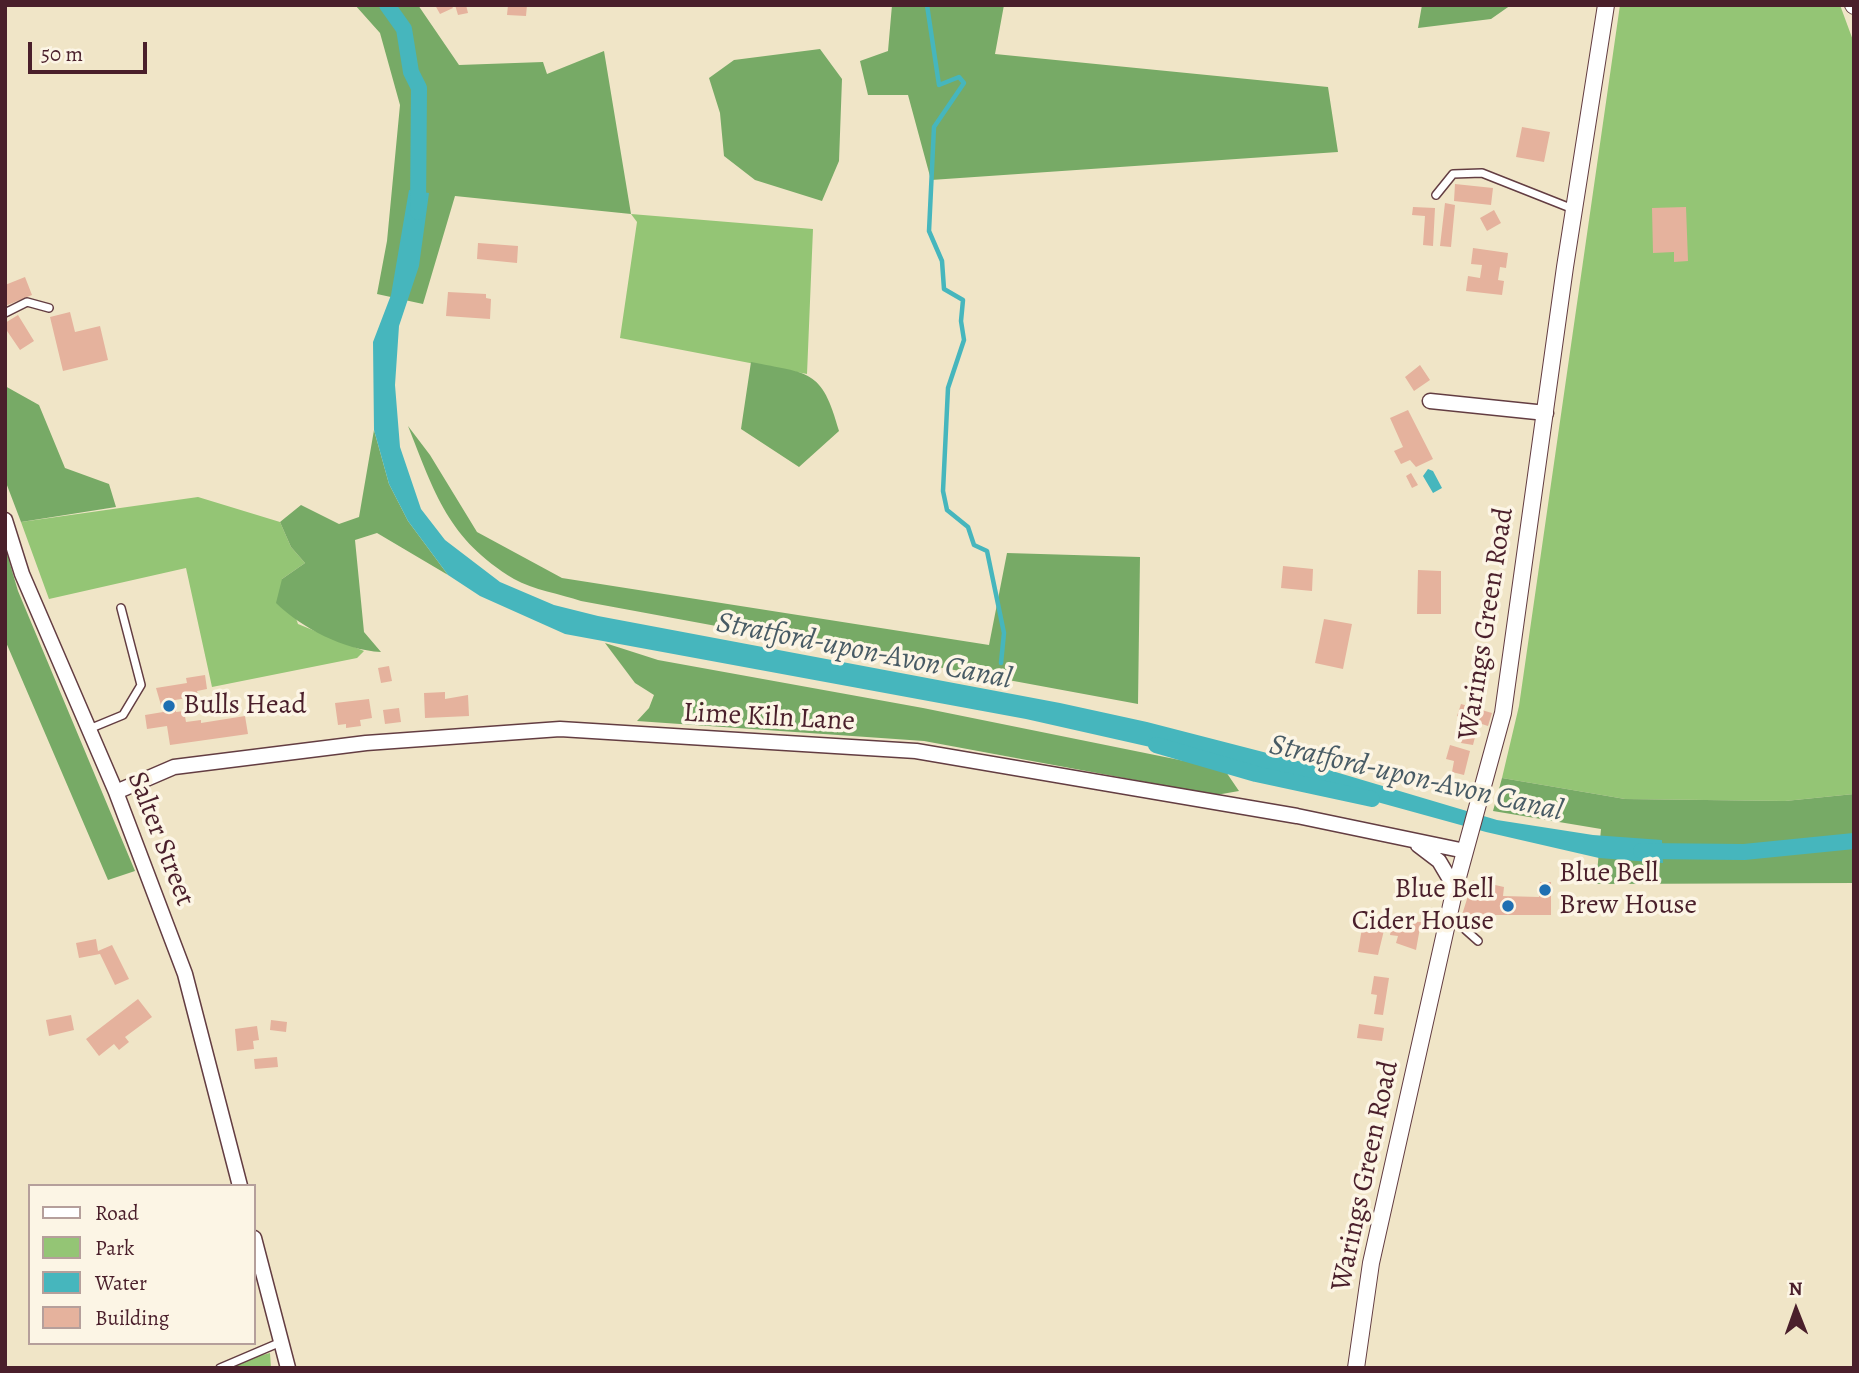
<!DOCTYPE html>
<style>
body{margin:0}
#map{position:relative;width:1859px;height:1373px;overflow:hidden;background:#f0e5c7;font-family:Alegreya,serif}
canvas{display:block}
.frame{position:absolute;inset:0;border:7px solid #4a1f2b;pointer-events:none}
.legend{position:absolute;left:28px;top:1184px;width:228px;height:161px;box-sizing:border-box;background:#fcf5e5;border:2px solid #b59f9b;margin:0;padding:9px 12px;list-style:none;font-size:21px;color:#4a1f2b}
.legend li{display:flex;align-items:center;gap:14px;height:35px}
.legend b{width:35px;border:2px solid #b59f9b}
.north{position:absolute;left:1761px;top:1275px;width:70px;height:70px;-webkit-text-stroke:5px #fcf5e5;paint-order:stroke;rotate:359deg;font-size:19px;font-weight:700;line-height:28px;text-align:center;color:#4a1f2b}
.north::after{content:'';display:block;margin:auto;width:24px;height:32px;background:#4a1f2b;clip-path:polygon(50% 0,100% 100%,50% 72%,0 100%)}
.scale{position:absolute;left:28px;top:42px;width:119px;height:32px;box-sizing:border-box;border:4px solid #4a1f2b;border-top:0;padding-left:9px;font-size:21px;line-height:24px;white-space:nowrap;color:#4a1f2b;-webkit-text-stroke:5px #fcf5e5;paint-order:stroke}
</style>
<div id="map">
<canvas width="1859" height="1373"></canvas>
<div class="frame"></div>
<ul class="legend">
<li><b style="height:9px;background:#fff"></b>Road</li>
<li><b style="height:19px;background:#94c575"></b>Park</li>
<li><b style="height:19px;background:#46b6bd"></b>Water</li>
<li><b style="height:19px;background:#e5b29d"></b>Building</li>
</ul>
<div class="north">N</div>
<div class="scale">50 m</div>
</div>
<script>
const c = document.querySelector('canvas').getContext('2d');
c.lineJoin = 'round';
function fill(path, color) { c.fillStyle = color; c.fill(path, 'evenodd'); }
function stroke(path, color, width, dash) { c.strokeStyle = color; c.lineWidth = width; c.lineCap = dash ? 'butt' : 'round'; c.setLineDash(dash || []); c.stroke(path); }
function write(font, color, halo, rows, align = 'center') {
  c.font = font + ' Alegreya,serif'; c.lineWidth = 7; c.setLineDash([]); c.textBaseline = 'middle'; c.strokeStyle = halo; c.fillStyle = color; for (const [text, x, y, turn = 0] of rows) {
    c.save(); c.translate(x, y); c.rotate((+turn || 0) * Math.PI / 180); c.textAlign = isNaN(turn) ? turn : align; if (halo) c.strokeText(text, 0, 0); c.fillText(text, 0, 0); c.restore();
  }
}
const green = new Path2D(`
 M1620,5h220l14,38v751l-69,7 -160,-2 -123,-21 17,-72z
 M631,214l182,15 -6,145 -187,-36 17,-116z
 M198,497l82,25 11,25 14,16 -23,16 16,45 66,27 -7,7 -145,29 -26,-119 -137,31 -28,-77z
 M270,1353l1,15h-56z`);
const forest = new Path2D(`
 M355,5h63l41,60 84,-3 4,12 57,-23 27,163 -176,-18 -32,108 -46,-10 10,-53 13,-136 -20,-72z
 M892,5h112l-9,49 333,33 10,65 -407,28 -23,-85h-40l-8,-34 28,-10z
 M1422,5h89l-20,14 -73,9z
 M820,49l22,30 -3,82 -17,40 -67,-21 -31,-24 -4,-43 -11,-35 25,-18z
 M751,362c58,12 71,6 88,69l-40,36 -58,-38z
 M5,386l34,19 26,63 44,16 7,23 -95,15 -16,-42z
 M408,426l22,29 47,77 85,46 427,67 18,-92 133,4 -2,147 -557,-103c-20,-7 -48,-11 -67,-22 -66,-40 -79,-85 -106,-153z
 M374,430l15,54 19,37 40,54 -71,-42 -22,7 9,92 17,20c-37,-2 -79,-24 -105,-49l6,-24 23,-16 -14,-16 -11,-25 21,-17 38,19 20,-7z
 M5,547l13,44 117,280 -27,9 -103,-240z
 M605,643l53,17 265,48 301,61 15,22 -23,4 -292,-54 -287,-20 12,-13 5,-13 -19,-12z
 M1502,778l123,21 160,2 69,-7v89l-258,1 5,-55 -108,-18z`);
const water = new Path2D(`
 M409,190l20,3 -10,73 -20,60 -4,59 5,62 21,62 24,31 55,42 54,23 44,11 462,87 87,19 155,40 195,58 96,15 69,5 1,23 -64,-5 -113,-26 -185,-51 -275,-62 -461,-85 -85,-38 -32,-21 -40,-54 -19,-37 -15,-54 -1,-88 18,-47z
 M1428,469l5,2 9,17 -9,5 -10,-17z`);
const stream = new Path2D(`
 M927,5l12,80 20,-8 5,6 -30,44 -5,104 13,30 2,28 19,11 -2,21 3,19 -16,48 -5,103 4,19 21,17 6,18 13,6 17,82 -3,30`);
const canal = new Path2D(`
 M387,5l17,24 7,43 8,16 -1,124
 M1156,745l100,29 116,25
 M1641,851l103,1 110,-11`);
const building = new Path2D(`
 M435,5h16l2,3 -13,6z
 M455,5h11l2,8 -10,2z
 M508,5h19l-1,11 -19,-1z
 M1522,127l28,5 -6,30 -28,-5z
 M1455,184l38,4 -2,17 -37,-4z
 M1445,203l10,2 -4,42 -11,-1z
 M1413,207l22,1 -2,38 -10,-1 2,-29 -13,-1z
 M1686,207l2,54 -14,1v-10l-21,1 -1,-45z
 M1494,210l7,13 -14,8 -7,-13z
 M478,243l40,3 -1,17 -40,-4z
 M1473,248l35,5 -2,15 -6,-1 -2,13 6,1 -2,14 -36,-4 2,-15 12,2 2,-13 -11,-1z
 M25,277l7,18 -27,11v-21z
 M448,292l38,2v4l5,1 -1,20 -44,-3z
 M70,312l5,20 25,-6 8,34 -45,11 -13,-54z
 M18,315l16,26 -14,9 -15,-22v-5z
 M1420,365l10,15 -16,11 -9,-14z
 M1408,410l25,49 -17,8 -6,-7 -9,4 -7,-13 9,-4 -13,-29z
 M1411,473l7,12 -6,3 -6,-12z
 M1283,566l30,3 -1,22 -31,-3z
 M1418,570l23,1v43h-24z
 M1324,619l28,5 -9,45 -28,-6z
 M389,666l3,15 -11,2 -3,-15z
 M205,675l2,14 -10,2 2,8 -6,1 2,12 -6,1 -2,-15 -12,2 1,12 8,-1 2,11 15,-2v3l44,-7 3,18 -78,11 -3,-19 -20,3 -2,-14 18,-3 -7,-24 31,-5 -1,-5z
 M445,692v7l23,-4 1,21 -44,2 -1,-25z
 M369,699l3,19 -12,2 1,6 -15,2v-4l-8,1 -3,-22z
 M1461,704l31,9 -4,13 -31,-10z
 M399,708l2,14 -16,2 -2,-14z
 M1465,730l11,3 -3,12 -12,-2z
 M1450,745l20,6 -6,24 -12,-3 2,-11 -8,-2z
 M1473,880l31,7 -1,9 36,1 1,-15h11v33h-62l-4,10 -24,-7z
 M1373,920l13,2 -8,33 -20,-3 4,-24 9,2z
 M1401,921l20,1 -5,28 -20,-7 2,-7 -8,-1 2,-12 8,1z
 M96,939l2,12 14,-6 17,34 -14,6 -15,-31 -21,4 -3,-15z
 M1374,976l15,2 -6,37 -9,-1 3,-19 -6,-1z
 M138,999l14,18 -27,20 4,5 -10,8 -5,-6 -15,12 -13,-17z
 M71,1015l3,15 -25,6 -3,-16z
 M271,1020l16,2 -1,10 -16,-2z
 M1359,1024l25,4 -2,13 -25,-3z
 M257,1026l2,14 -6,1 1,8 -17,2 -2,-22z
 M277,1057l1,10 -23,2 -1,-10z`);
const service = new Path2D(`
 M1436,195l17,-21 29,-1 91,36
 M5,313l22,-11 22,6
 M89,729l34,-14 18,-30 -20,-77
 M1450,916l28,25
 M220,1368l61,-26`);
const minor = new Path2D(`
 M1430,401l116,12
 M5,520l17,54 94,218 69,182 55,212
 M116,792l58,-25 192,-24 194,-14 356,22 381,65 168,35
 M1418,845l21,16 16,27
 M254,1238l34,130`);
const tertiary = new Path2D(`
 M1853,5l1,1
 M1356,1368l15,-105 84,-375 48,-175 62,-446 41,-262`);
const markers = [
 [169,706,7,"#1f6fb2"],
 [1545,890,7,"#1f6fb2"],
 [1508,906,7,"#1f6fb2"]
];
const streetNames = [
 ["Warings Green Road",1487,624,-81],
 ["Lime Kiln Lane",769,718,3],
 ["Salter Street",160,839,69],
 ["Warings Green Road",1366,1176,-78]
];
const poiNames = [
 ["Bulls Head",183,706],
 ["Blue Bell",1559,874],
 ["Brew House",1559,906],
 ["Blue Bell",1494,890,"right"],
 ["Cider House",1494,922,"right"]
];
const waterNames = [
 ["Stratford-upon-Avon Canal",864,652,11],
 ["Stratford-upon-Avon Canal",1416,779,13]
];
fill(green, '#94c575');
fill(forest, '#7a6');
fill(water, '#46b6bd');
stroke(stream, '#46b6bd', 4.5);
stroke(canal, '#46b6bd', 16);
fill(building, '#e5b29d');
stroke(service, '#633d42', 10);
stroke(minor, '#633d42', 17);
stroke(tertiary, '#633d42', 18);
stroke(service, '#fff', 7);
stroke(minor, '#fff', 14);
stroke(tertiary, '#fff', 16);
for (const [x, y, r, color] of markers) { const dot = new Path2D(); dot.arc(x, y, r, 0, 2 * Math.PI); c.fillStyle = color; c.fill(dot); stroke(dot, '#fcf5e5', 2.5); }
write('28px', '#4a1f2b', '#fcf5e5', streetNames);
write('28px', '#4a1f2b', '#fcf5e5', poiNames, 'left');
write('italic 30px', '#485b65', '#fcf5e5', waterNames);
</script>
